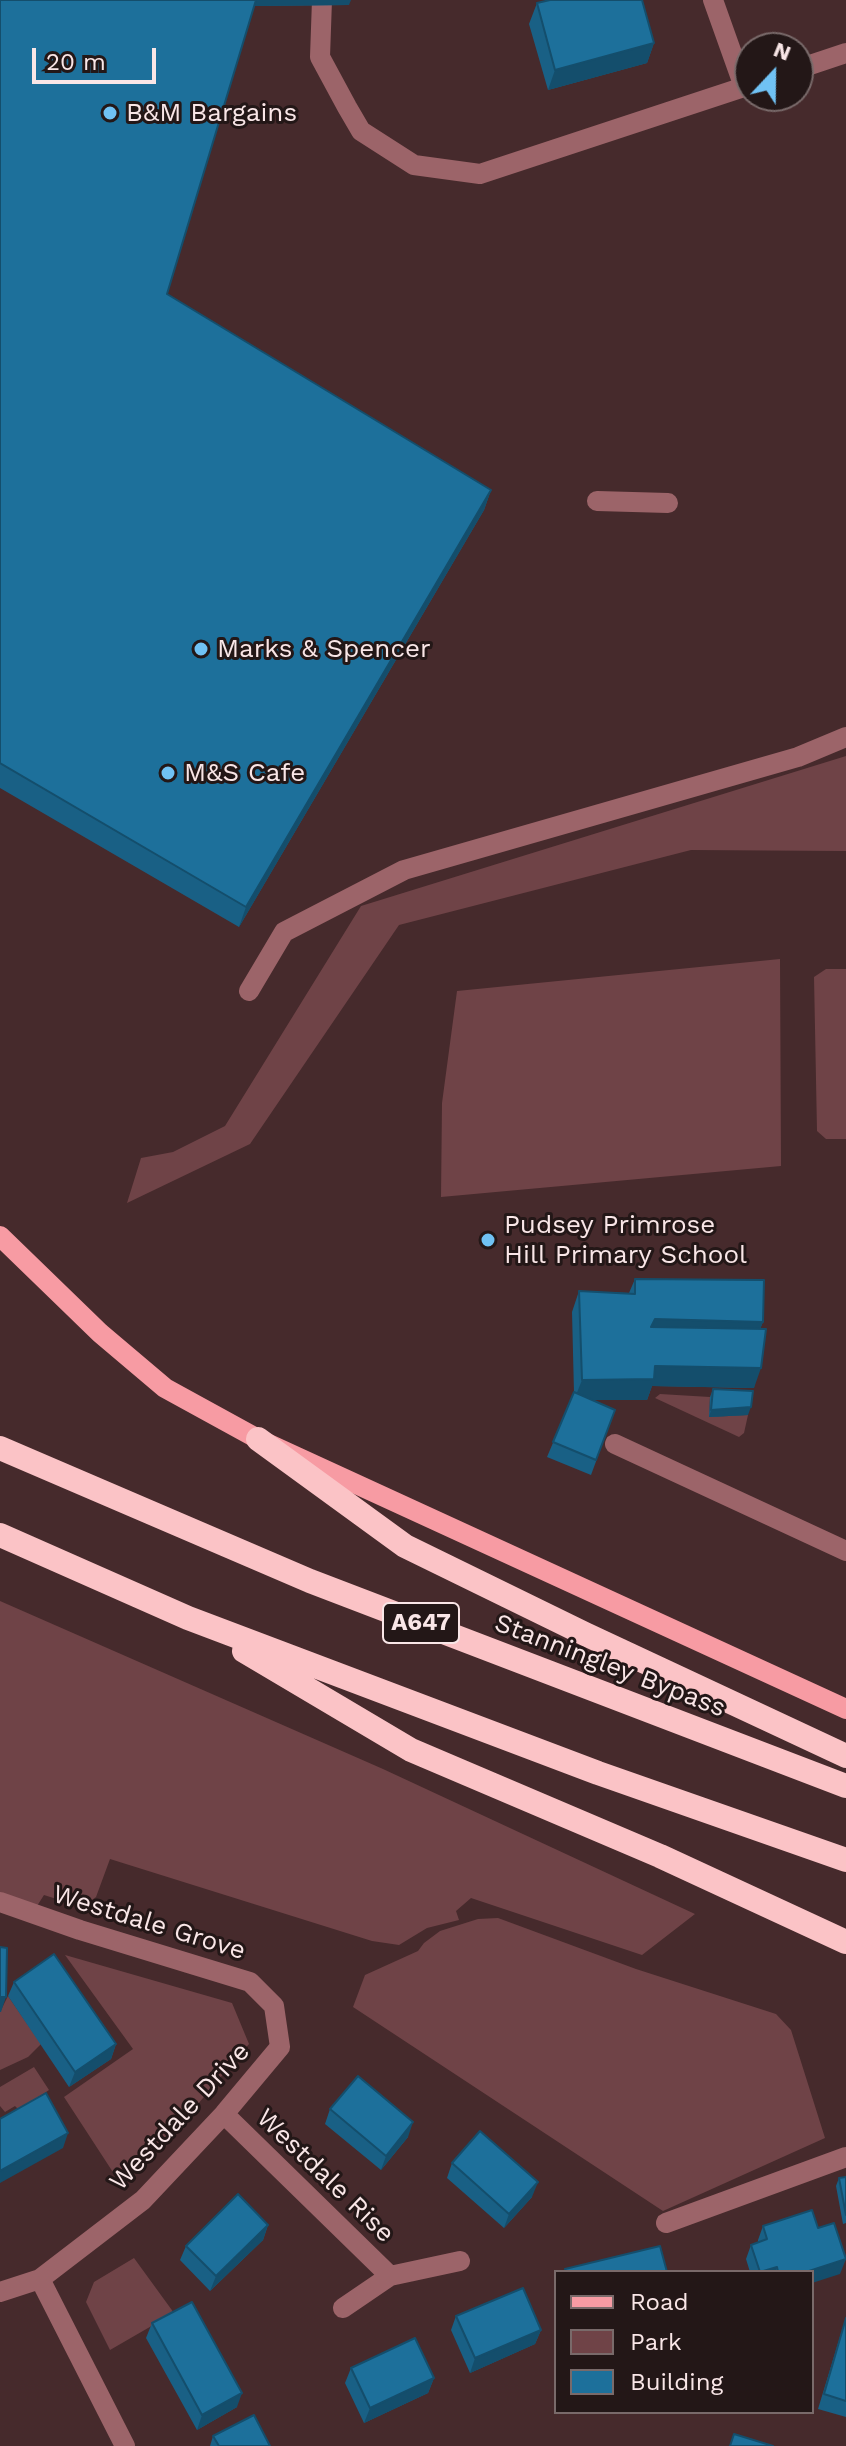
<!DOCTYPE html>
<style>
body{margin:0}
#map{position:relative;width:846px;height:2446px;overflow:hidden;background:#462a2c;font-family:"Work Sans",sans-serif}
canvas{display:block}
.legend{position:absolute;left:554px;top:2270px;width:260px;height:144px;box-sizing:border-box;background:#231717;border:2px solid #796a6a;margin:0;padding:10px 14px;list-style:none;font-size:24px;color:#f9e6e7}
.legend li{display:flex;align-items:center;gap:16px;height:40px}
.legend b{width:40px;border:2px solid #796a6a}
.north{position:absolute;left:734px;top:32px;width:80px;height:80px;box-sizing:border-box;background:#231717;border:2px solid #796a6a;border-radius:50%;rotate:22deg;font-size:22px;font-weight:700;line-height:32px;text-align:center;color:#f9e6e7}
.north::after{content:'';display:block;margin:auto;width:28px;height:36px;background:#70c2f4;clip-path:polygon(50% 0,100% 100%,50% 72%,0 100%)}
.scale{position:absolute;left:32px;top:48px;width:124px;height:36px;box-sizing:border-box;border:4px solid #f9e6e7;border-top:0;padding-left:10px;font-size:24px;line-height:28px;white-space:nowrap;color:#f9e6e7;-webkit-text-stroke:6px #231717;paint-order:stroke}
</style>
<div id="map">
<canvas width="846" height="2446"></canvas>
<ul class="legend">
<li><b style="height:10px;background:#f79ba3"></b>Road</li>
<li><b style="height:22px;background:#6f4347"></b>Park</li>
<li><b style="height:22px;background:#1d709b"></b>Building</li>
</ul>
<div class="north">N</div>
<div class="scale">20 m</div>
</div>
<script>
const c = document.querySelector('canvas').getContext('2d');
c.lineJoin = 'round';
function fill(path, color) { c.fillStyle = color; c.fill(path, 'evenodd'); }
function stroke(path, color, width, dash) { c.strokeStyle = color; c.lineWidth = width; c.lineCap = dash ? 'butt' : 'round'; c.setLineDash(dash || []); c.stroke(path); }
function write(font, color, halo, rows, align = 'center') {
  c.font = font + ' "Work Sans",sans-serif'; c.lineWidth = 6; c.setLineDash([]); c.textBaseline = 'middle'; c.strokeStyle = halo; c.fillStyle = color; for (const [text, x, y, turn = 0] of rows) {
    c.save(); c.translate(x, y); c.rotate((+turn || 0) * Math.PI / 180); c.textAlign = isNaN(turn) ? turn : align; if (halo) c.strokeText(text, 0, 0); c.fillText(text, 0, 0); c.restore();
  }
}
const green = new Path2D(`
 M846,756v95l-155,-1 -292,75 -149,219 -123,59 14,-45 32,-6 52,-26 136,-220z
 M780,959l1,207 -340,31 1,-94 15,-112z
 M826,969h20v170h-20l-9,-8 -3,-154z
 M660,1394l50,3 -1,20 39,-2 -4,18 -5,4 -84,-39z
 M0,1601l383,168 312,145 -53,41 -171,-57 -15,13 3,9 -32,8 -28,17 -27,-4 -262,-82 -14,38 -11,8 -16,-2 -25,-8 -7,11 -37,-12z
 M498,1918l138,51 140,45 15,16 34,108 -162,73 -310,-204 12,-32 53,-24 6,-8 16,-12 38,-12z
 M65,1955l167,48 17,41 -63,74 -66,65 -56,-86 69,-48z
 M8,1996l33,48 -13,13 -28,13v-58z
 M34,2067l15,23 -30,20 -4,-4 -10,6 -5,-6v-19z
 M134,2258l40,55 -64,37 -24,-48 8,-20z`);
const minor = new Path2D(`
 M322,0l-2,57 27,50 14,24 53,34 66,9 270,-89
 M713,0l31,87
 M798,69l48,-16
 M597,501l71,2
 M249,991l35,-59 120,-62 394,-113 48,-20
 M615,1444l231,107
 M0,1902l80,28 170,52 24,24 6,41 -56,67 -81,86 -103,79 -40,13
 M224,2114l166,162
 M666,2223l180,-66
 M40,2279l85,167
 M343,2308l47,-32 70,-15`);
const major = new Path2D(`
 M0,1236l100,97 65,55 93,51 588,270`);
const highway = new Path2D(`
 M258,1439l147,107 180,88 261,122
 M0,1448l310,133 536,205
 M0,1535l188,83 410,155 248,87
 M244,1651l167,99 249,106 186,86`);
const wall = new Path2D(`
 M0,0l349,5 -95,1 -87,288 324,196 -7,20 -245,417 -239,-139z
 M537,3l117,40 -7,20 -99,27 -19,-66z
 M635,1279l128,43 -3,7 -6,59 -102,-2 -5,14h-55l23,10 -24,65 -44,-18 27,-64 -2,-81 7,-21 50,2z
 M713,1389l35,26 -39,2 1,-20z
 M14,1982l102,62 -5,15 -42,28 -61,-91z
 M330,2109l78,28 -27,33 -56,-46z
 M452,2163l80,34 -28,31 -57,-50z
 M846,2177v46l-3,1 -7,-38 3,-8z
 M268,2225l-5,15 -53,51 -30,-31 6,-14z
 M763,2226l55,2 22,46 -28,-2h-62l-4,-13 5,-14 7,-3v-2z
 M456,2316l85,14 -6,14 -65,29 -19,-43z
 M846,2317v100l-28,-8z
 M152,2323l85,84 -40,23 -51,-92z
 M351,2368l83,10 -6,15 -64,30 -19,-40z
 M213,2436l57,10h-60z`);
const shadedWall = new Path2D(`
 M255,0h96l-2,5 -96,1z
 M654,43l-7,20 -99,27 7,-20z
 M491,490l-7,20 -245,417 7,-20z
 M655,1319l108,3 -8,20 -104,-15z
 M655,1366l106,2 -7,20 -102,-2 -5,14h-73l8,-20z
 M751,1407l-3,8 -39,2 2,-7z
 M0,1997h6l-5,15h-1z
 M116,2044l-5,15 -42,28 6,-15z
 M413,2122l-5,15 -27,33 5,-14z
 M68,2133l-5,15 -63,35v-12z
 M538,2182l-6,15 -28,31 5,-14z
 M268,2225l-5,15 -53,51 6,-15z
 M846,2259l-6,15 -28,9v-11h-6z
 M777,2267l-2,5h-15z
 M541,2330l-6,14 -65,29 5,-15z
 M434,2378l-6,15 -64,30 6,-15z
 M242,2393l-5,14 -40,23 5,-15z`);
const building = new Path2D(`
 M0,0h256l-89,294 324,196 -245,417 -246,-144z
 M550,0h92l12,43 -99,27 -18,-67z
 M635,1279l129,1 -1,42 -108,-3 -4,8 115,2 -5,39 -106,-2 -1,13 -72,1 -3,-89 56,3z
 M713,1389l40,2 -2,16 -40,3z
 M574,1392l41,18 -19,50 -43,-18z
 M0,1947l7,1 -1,49h-6z
 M54,1954l62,90 -41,28 -61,-90z
 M358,2076l55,46 -27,34 -56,-47z
 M46,2093l22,40 -68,38v-52z
 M480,2131l58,51 -29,32 -57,-51z
 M846,2177v38l-7,-37z
 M238,2194l30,31 -52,51 -30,-30z
 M812,2210l6,18 16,-5 12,36 -40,13h-28l-1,-5 -17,5 -9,-27 16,-6 -4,-13z
 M660,2246l7,26h-101l-1,-3z
 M523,2288l18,42 -66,28 -19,-42z
 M192,2302l50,91 -40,22 -50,-92z
 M846,2318v83l-22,-7z
 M415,2338l19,40 -64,30 -19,-40z
 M254,2415l16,31h-51l-6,-10z
 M734,2434l39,12h-43z`);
const markers = [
 [110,113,8,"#70c2f4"],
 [201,649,8,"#70c2f4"],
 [168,773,8,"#70c2f4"],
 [488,1240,8,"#70c2f4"]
];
const shields = [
 [421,1623,76]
];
const shieldNames = [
 ["A647",421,1623]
];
const poiNames = [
 ["B&M Bargains",126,113],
 ["Marks & Spencer",217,649],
 ["M&S Cafe",184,773],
 ["Pudsey Primrose",504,1225],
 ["Hill Primary School",504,1255]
];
const streetNames = [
 ["Stanningley Bypass",610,1666,21],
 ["Westdale Grove",149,1923,17],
 ["Westdale Drive",180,2117,-47],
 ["Westdale Rise",325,2176,44]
];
fill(green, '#6f4347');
stroke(minor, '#9c6469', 20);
stroke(major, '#f79ba3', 20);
stroke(highway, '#fbc3c6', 24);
fill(wall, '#196085');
fill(shadedWall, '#144e6c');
fill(building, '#1d709b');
stroke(building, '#144e6c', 2);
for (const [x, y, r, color] of markers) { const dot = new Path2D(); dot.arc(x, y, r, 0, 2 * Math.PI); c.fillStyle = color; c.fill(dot); stroke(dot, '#231717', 3); }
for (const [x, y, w] of shields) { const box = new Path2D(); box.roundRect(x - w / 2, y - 20, w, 40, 6); c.fillStyle = '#231717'; c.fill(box); stroke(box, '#f9e6e7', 2); }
write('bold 24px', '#f9e6e7', null, shieldNames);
write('26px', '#f9e6e7', '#231717', poiNames, 'left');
write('26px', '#f9e6e7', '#231717', streetNames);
</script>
